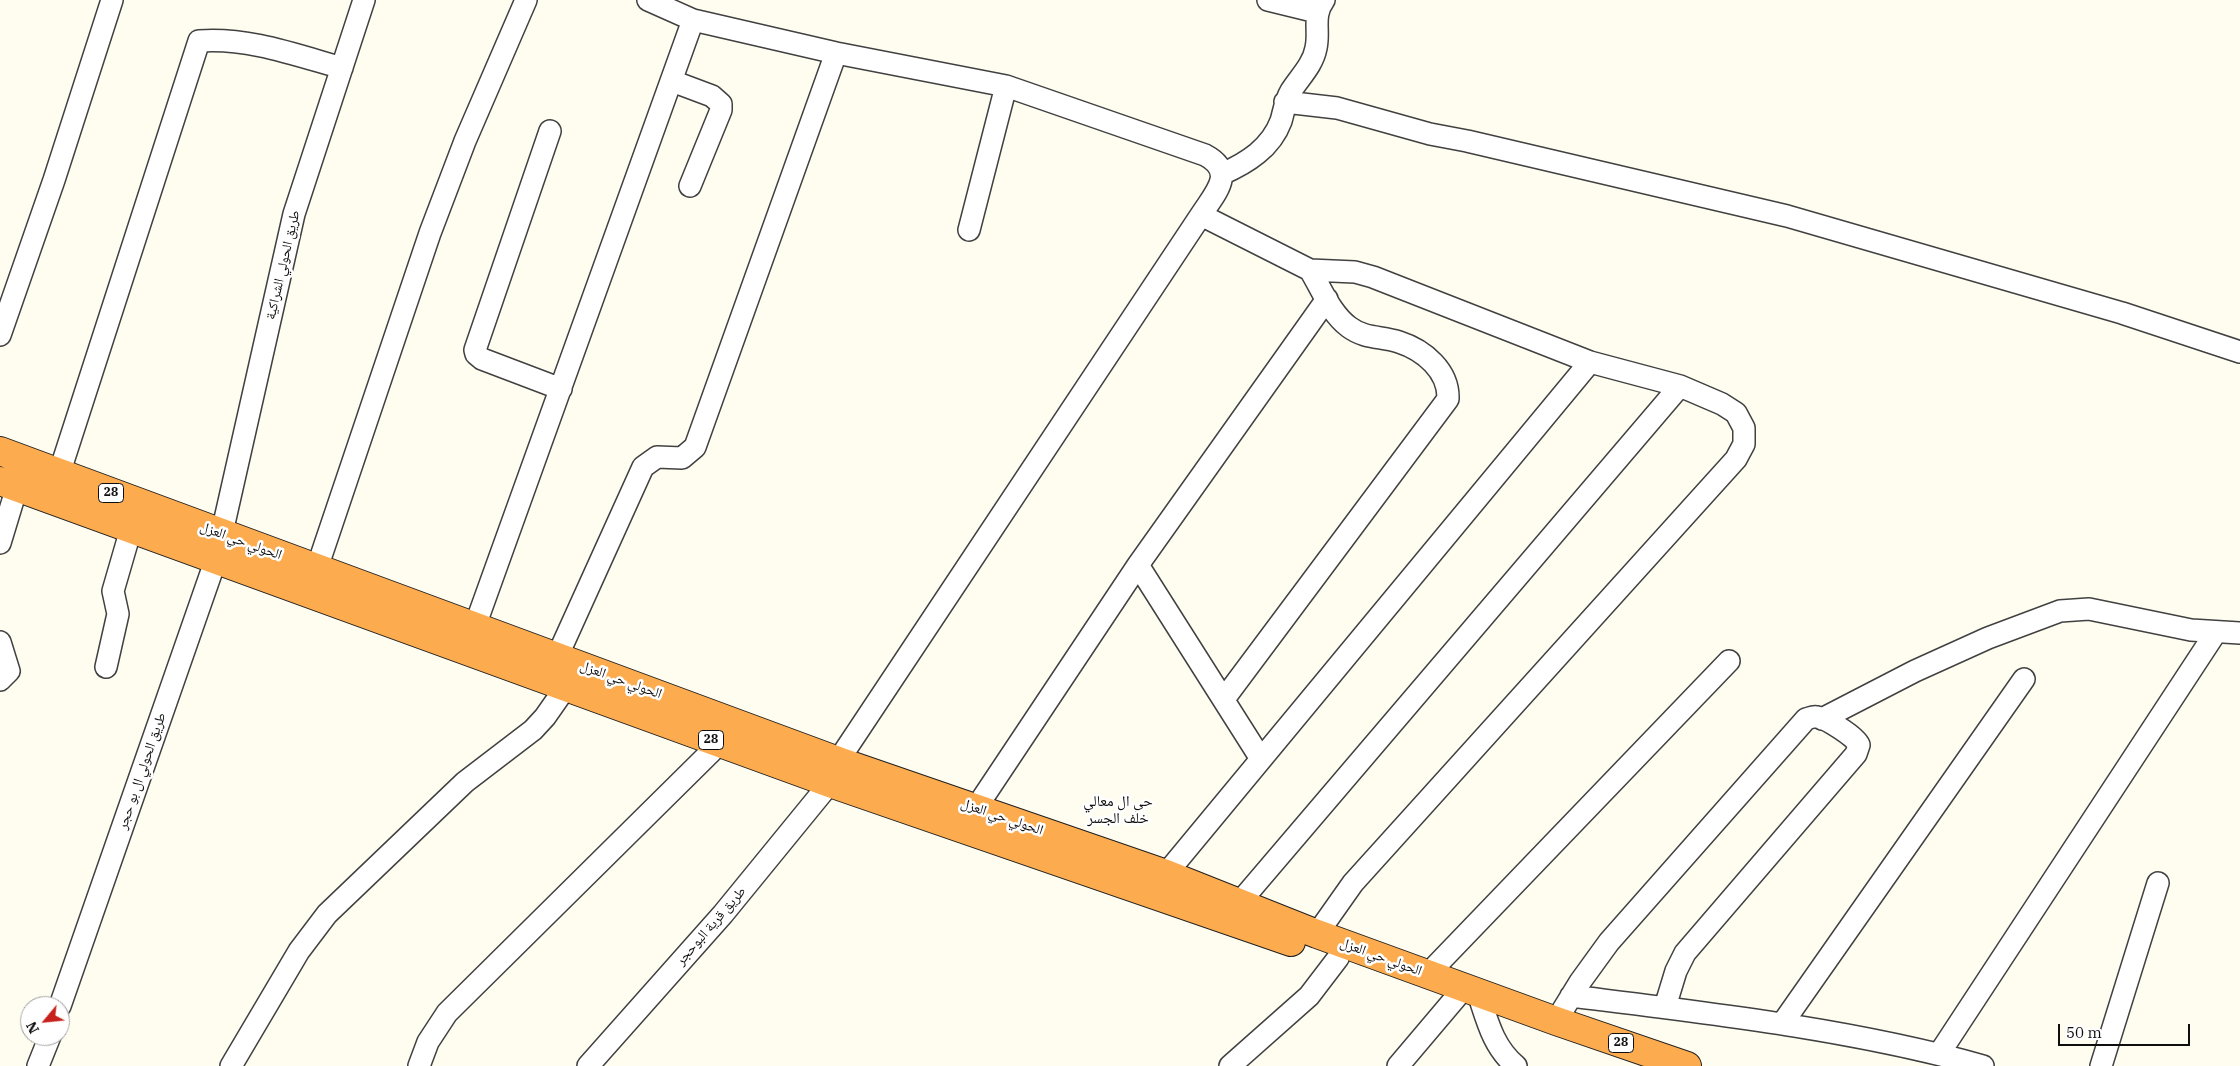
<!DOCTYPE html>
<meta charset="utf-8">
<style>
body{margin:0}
#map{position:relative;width:2240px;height:1066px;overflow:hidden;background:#fffdef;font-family:"IBM Plex Serif",serif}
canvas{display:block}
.north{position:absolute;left:20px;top:996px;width:50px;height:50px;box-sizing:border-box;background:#fff;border:1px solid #9f9f9f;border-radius:50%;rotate:242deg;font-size:14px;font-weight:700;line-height:20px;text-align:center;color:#0e0e0e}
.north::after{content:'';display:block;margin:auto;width:18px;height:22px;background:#c7211d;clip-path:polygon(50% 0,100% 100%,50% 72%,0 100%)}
.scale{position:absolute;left:2058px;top:1024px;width:132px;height:22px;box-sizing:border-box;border:2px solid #0e0e0e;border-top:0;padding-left:6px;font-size:15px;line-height:18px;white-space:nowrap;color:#0e0e0e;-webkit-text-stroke:4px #fff;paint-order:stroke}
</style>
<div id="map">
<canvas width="2240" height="1066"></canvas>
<div class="north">N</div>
<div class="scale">50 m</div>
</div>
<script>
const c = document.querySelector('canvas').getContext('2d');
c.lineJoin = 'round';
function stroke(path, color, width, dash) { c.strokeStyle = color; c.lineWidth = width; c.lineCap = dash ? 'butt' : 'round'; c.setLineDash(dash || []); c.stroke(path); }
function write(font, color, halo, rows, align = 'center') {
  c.font = font + ' "IBM Plex Serif","Noto Naskh Arabic",serif'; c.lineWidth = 5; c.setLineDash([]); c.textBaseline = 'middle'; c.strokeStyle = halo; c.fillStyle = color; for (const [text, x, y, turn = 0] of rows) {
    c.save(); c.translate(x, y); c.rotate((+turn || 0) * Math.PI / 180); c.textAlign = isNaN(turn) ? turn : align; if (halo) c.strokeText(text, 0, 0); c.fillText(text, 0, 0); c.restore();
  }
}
const minor = new Path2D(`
 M648,0l45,20 143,33 170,33 199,69c32,17 10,38 -4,60l-363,546
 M1268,0l49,12
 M672,81l40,15 9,8v6l-31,76
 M1285,102l52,6 93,26 37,7 320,75 335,97 118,39
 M550,131l-75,219 1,4 6,5 79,30
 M1222,174c25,-11 49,-26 59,-53 3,-10 4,-20 10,-30 8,-13 22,-26 25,-43 4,-17 -4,-32 8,-48
 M1201,215l109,55 45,2 18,5 217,85 90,24 42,18 14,9 8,15v16l-8,15 -383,424 -36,51
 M969,230l37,-144
 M0,335l54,-155 58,-180
 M59,474l140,-433c48,-4 97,14 143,27
 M0,543l17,-56
 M1138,565l123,194
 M317,568l113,-335 35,-92 61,-141
 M475,626l218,-606
 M0,642l9,29 -9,9
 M557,657l86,-190 14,-10 25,1 13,-11 141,-394
 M106,667l12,-53 -5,-23 18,-62
 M1224,699l224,-300c1,-28 -24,-49 -49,-57 -18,-6 -34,-3 -50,-15 -18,-13 -28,-39 -39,-57
 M1822,719l93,-48 73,-33 72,-27 29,-2 102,21 49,3
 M976,808l162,-243 189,-266
 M1166,874l424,-512
 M1240,902l440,-516
 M1428,974l301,-313
 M1478,993c9,27 15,54 38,73
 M1571,996c136,17 280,33 412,70
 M60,1006l156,-447 78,-345 70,-214
 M1556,1021l24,-39 29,-40 197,-223c4,-1 7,-3 11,-2 9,1 39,20 42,28l-3,9 -171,199 -9,18 -11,36
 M1782,1024l242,-345
 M1939,1054l277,-422
 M38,1066l12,-30
 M231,1066l68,-115 28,-37 138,-132 68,-52 12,-13 21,-30
 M419,1066l9,-24 19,-29 273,-270
 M588,1066l135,-152 107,-131
 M1230,1066l79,-70 29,-38
 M1398,1066l66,-78
 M2101,1066l57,-183`);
const highway = new Path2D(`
 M0,451l838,310 328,113 151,60 239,87 131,45
 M0,481l830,302 461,159`);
const shields = [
 [111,493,25],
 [711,740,25],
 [1621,1043,25]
];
const shieldNames = [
 ["28",111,493],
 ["28",711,740],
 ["28",1621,1043]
];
const streetNames = [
 ["طريق الحولي الشراكية",283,265,-77],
 ["الحولي حي العزل",241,541,20],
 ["الحولي حي العزل",621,680,20],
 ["طريق الحولي ال بو حجر",142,771,-71],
 ["الحولي حي العزل",1002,817,19],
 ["طريق قرية البوحجر",711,926,-49],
 ["الحولي حي العزل",1381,957,20]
];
const neighbourhoodNames = [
 ["حي ال معالي",1118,802],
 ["خلف الجسر",1118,819]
];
stroke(minor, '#414141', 24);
stroke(highway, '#1f1f1f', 30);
stroke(minor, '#fff', 21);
stroke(highway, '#fdab4f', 28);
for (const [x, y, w] of shields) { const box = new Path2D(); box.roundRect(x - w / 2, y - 9.5, w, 19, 4); c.fillStyle = '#fff'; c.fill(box); stroke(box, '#0e0e0e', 1); }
write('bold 12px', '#0e0e0e', null, shieldNames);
write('14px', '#0e0e0e', '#fff', streetNames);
write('15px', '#0e0e0e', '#fff', neighbourhoodNames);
</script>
